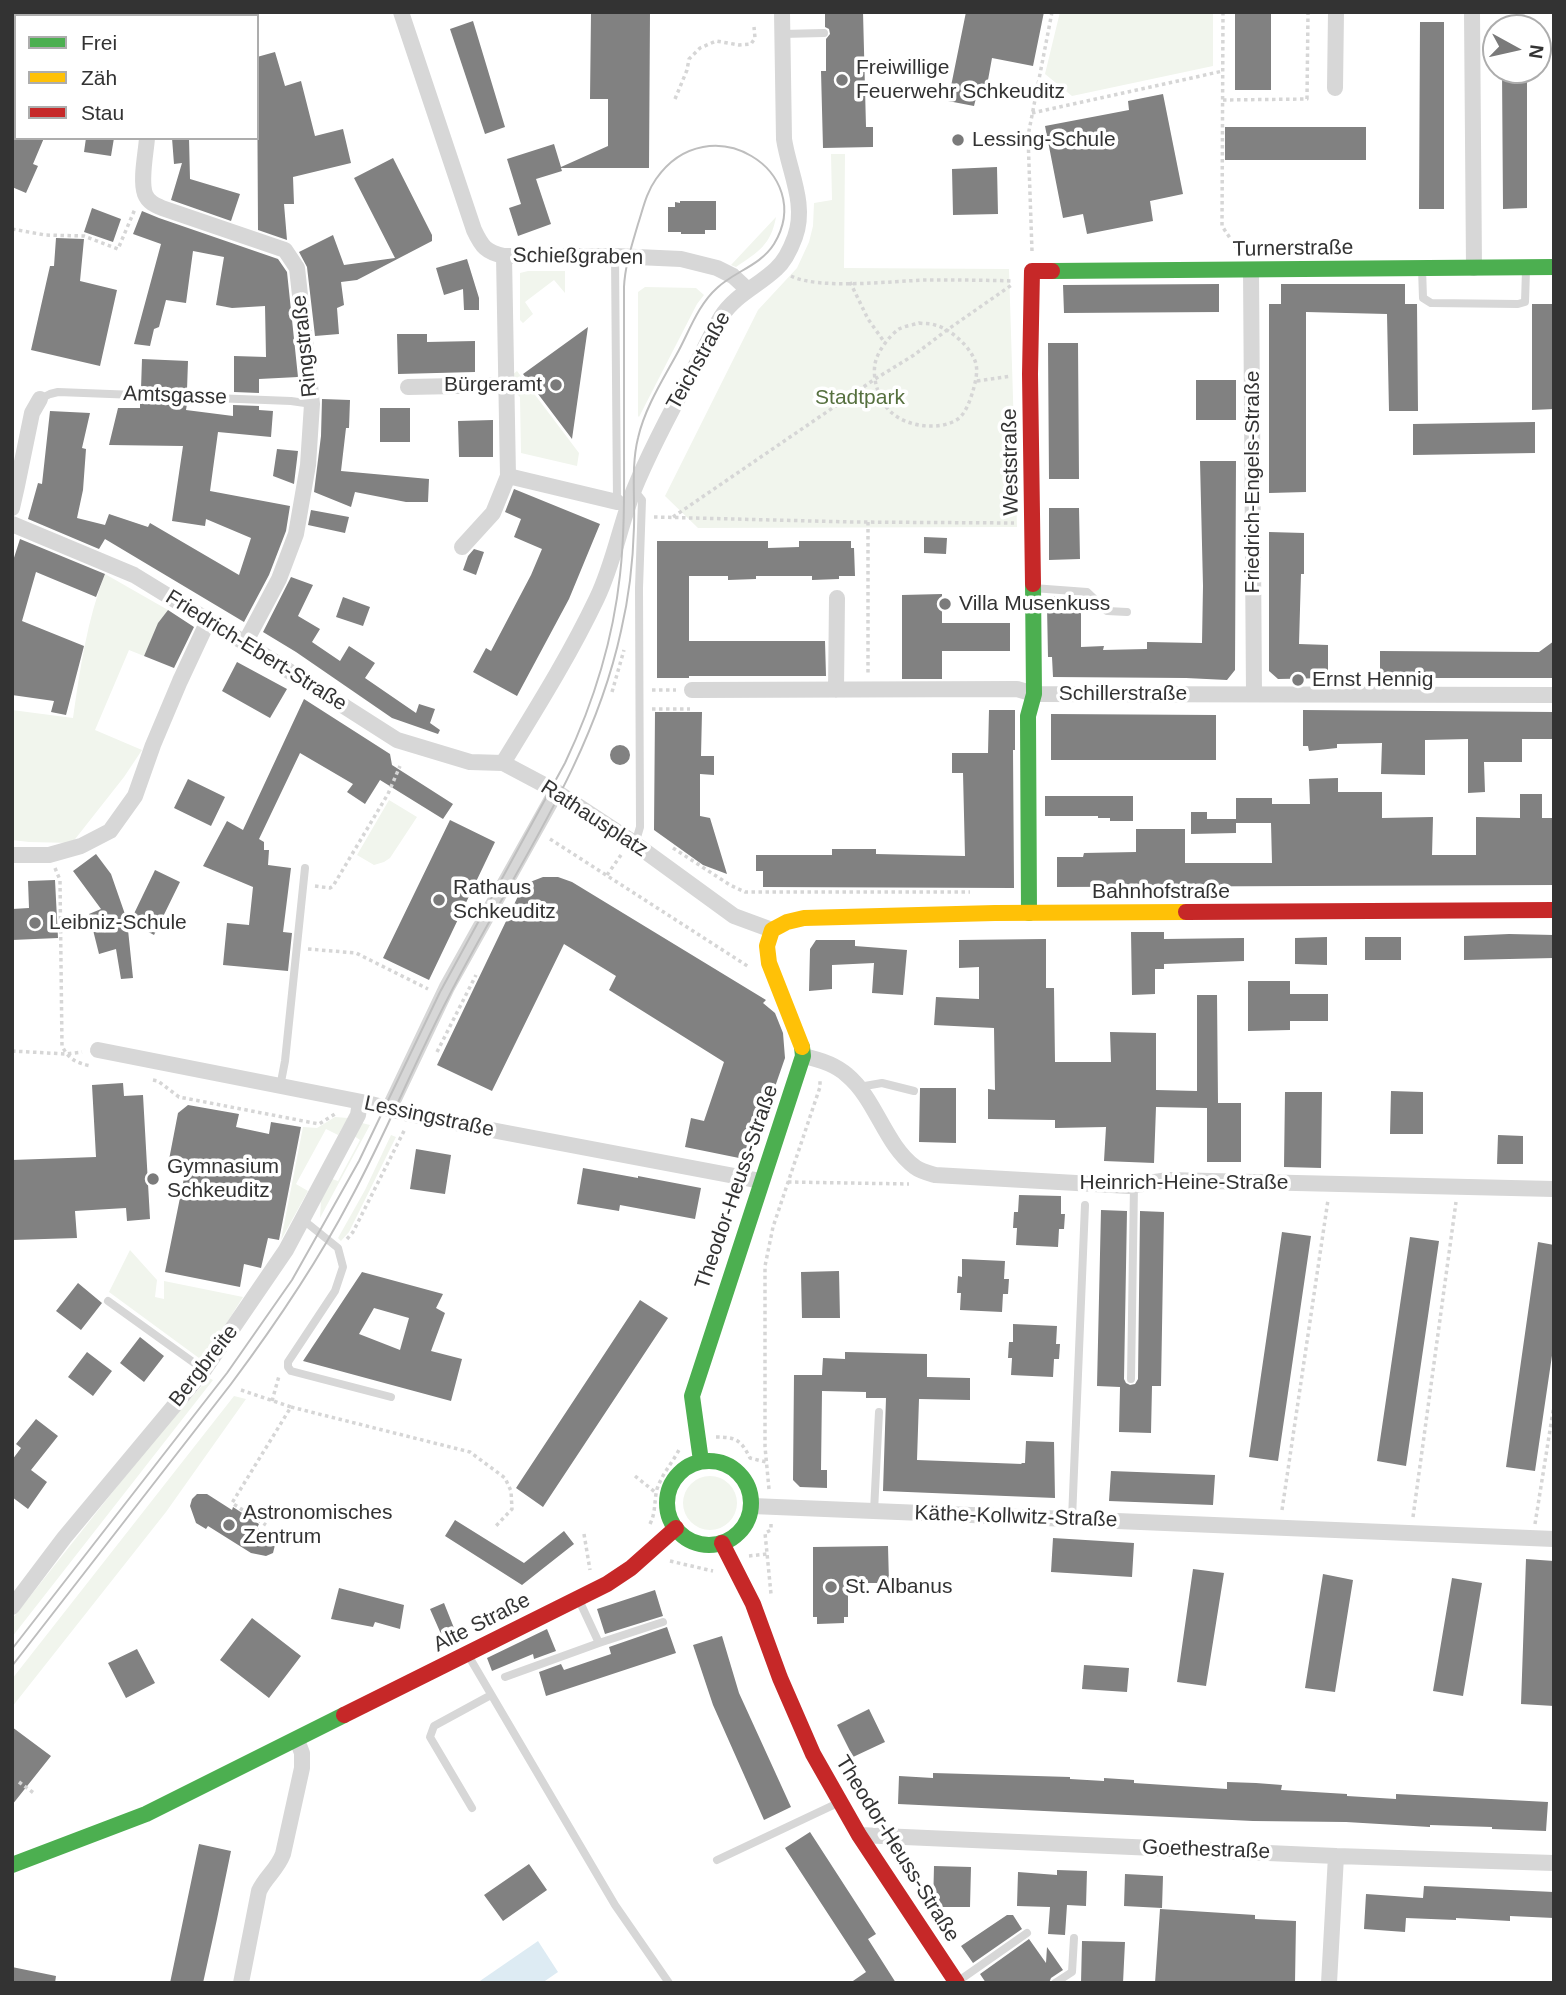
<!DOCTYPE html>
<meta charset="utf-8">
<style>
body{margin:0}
#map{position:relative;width:1566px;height:1995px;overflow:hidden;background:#fff;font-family:Arial,sans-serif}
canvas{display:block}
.frame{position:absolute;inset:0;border:14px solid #333;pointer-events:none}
.legend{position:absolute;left:14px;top:14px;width:245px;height:126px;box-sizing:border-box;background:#fff;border:2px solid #adadad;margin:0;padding:9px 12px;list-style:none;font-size:21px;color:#333}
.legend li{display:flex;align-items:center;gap:14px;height:35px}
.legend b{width:35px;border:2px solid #adadad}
.north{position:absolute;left:1482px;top:14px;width:70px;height:70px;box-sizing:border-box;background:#fff;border:2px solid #adadad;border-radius:50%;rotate:98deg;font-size:19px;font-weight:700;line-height:28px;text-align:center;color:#333}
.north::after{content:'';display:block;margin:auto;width:24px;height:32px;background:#7a7a7a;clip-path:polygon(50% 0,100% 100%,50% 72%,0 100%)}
</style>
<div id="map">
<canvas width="1566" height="1995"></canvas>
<div class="frame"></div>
<ul class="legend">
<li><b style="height:9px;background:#4caf50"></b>Frei</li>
<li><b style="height:9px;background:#ffc107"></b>Zäh</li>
<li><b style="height:9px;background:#c62828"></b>Stau</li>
</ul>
<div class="north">N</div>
</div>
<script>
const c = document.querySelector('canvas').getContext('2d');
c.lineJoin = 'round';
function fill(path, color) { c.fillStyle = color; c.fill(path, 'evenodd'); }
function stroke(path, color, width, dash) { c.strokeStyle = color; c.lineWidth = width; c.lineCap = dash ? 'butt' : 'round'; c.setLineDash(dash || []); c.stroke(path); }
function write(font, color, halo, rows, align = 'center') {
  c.font = font + ' Arial,sans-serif'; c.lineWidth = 7; c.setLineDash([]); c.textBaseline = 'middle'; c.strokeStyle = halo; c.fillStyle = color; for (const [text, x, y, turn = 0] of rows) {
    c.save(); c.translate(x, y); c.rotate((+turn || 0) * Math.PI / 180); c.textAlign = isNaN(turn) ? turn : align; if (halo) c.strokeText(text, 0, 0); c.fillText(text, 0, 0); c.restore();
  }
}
const green = new Path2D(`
 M1060,12h153v54l-141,30 -27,-22z
 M831,154h14l-1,114 165,1 8,258 -319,1 -33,-32 93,-186 39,-42 12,-26 4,-16 1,-23 18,-3z
 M776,217c-5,28 -18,35 -40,50l-5,-2z
 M528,271h37v22l-11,-13 -29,22 8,12 -10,9 -3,-3v-47z
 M645,287l51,1 8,7 -7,9 -58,113 -1,-1v-124z
 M517,371l62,82 -2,13 -56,-13 -1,-56 -7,-7 -1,-15z
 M105,574l63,36 -9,12 -15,34 -15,-6 -34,80 47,20 -18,27 -52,66 -43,-1 -17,-2v-130l61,8c7,-49 14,-98 32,-144z
 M389,800l28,17 -27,41 -6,4 -10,3 -17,-10z
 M335,1117l13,1 -10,17 -12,-6 -30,55 12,7 -27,49 22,-113 14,1z
 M362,1123l8,2 -50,93 1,-18 11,-21 6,2 22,-41 -6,-4z
 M391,1135l5,2 -47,95 -8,9 -3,-3 27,-48z
 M130,1250l27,30 -2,17 9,2v-18l79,16 -40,64 -94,-69z
 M209,1378l4,2 -201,257v-18l145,-183z
 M234,1396l12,3 -80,113 -154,195v-28z
 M683 1503a27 27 0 1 1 54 0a27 27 0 1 1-54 0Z`);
const water = new Path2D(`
 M538,1941l20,31 -16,11h-65z`);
const building = new Path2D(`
 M608,12h42l-1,156h-88l1,3 -26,8 15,45 -33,12 -9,-28 12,-4 -14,-45 47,-15 7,23 47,-21v-47h-18l1,-85h17z
 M825,12h38l3,115h7v20l-50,1 -2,-77h5v-32l4,-5 -1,-5 -4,-2z
 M966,12h78l-11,54 -41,-8 -6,33 -8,-1 -4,16 -26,-5z
 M1235,12h36v78h-36z
 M473,21l32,106 -20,7 -35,-105z
 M1420,22h24v187h-25z
 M275,52l10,34 16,-5 14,55 28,-7 8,34 -58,14 1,27h-10l3,36 -29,-10 -1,-173z
 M1502,70h25v138l-24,1z
 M1163,94l20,100 -33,7 3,20 -66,13 -4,-20 -20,4 -18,-92 84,-16 -1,-9z
 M1225,127h141v33h-141z
 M15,138h29l-11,26 5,2 -12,27 -14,-6v-42z
 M86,138h28l-3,18 -27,-4z
 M172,138h17l1,41 50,15 -9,27 -60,-21 11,-37 -8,1z
 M393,158l39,77v6l-75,39 -16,2 3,23 -7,3 2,26 -24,2 -8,-69 -8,-15 34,-17 11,30 51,-7 -41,-80z
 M997,167l1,47 -45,1 -1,-46z
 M680,201h36v29h-11v4h-24v-2h-13v-25h7v-5l5,1z
 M92,208l29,11 -8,23 -29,-10z
 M142,211l17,7 119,41 9,13 11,105 -39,2v14l-25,-1v-36l32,1 -1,-51 -33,2 -16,-3 8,-48 -31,-6 -7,52 -20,-3 -7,27 -5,2 -4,17 -16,-2 27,-100 -28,-10z
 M56,238l28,1 -4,42 37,9 -17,76 -69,-16 19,-84h4z
 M467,259l12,39v12h-15l-1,-21 -19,6 -8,-27z
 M1219,284v28l-155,1 -1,-28z
 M1281,284h124v20h12l1,107h-29l-2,-97 -81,-2v180l-37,1v-189h12z
 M1532,304h22v105l-22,1z
 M588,327l-16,112 -49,-65z
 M397,334h30v8l48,-1v31l-77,2z
 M1048,343h30l1,136h-30z
 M142,359l46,2 -1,29 -46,-1z
 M1196,380h40v40h-40z
 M322,399l28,1 -1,28h-3l-5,43 88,8 -1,23h-22l-51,-10 -4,15 -37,-15 7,-56z
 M140,402l47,2 -1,6 47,6v-11l26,1v4l14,1 -2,26 -53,-5 -8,59 80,15 -4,25 -17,44 -25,47 -139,-83 -6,10 -71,-30 10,-36 4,1 8,-73 40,2 -8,35 4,1 -3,41 -6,28 28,7 4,-11 39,13 2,-4 89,52 12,-37 -45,-19 -1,7 -33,-5 11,-75 -74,-1 9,-37h22z
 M380,408h30v34h-30z
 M493,420v37h-34l-1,-36z
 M1535,422v31l-122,2v-31z
 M277,449l21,2 -4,33 -21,-8z
 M1200,461h36l-1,209 -8,10 -41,-2 -133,-1 -1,-20h-4l-1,-51h8l-1,-10 27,2v49l23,-1 -1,4 44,-1v-7l55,1 1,-57z
 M514,489l86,35 -31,75 -52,97 -44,-24 13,-24 5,3 40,-76 11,-26 -28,-12 7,-18 -16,-7z
 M1049,508h30l1,51 -31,1z
 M311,510l38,7 -4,16 -37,-8z
 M1269,532l35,1v41h-3l-2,70 29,1v33l-50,1 -9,-8z
 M924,537l23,1 -1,16 -22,-1z
 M20,539l85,35 -9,23 -60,-25 -14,49 62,25 -18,69 -15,-3 3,-11 -42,-6v-131z
 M657,541h111v7l31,-1v-6h52v7h3l1,28h-16v3l-27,1v-4h-56v3l-28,1v-4h-39v65h136l1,35h-137v2h-32z
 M474,549l10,3 -8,23 -13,-5 5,-14z
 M291,577l22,8 -15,31 22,13 -8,13 28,19 9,-15 26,17 -10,15 51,35 3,-9 16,5 -5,14 10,7 -2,4 -46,-16 -96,-66 -33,-20z
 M942,594v29h68v28h-68v28h-40v-84z
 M343,597l27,10 -7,19 -27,-9z
 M168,610l26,17 -20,41 -30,-12 14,-33z
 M1554,641v37h-174v-27l159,1z
 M237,662l50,27 -17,29 -48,-27z
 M304,699l86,55 2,11 61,39 -10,15 -63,-39 -15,24 -18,-12 6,-8 -53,-31 -41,86 5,3v8h5l-1,15 23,3 -8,64 9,1 -4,38 -65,-6 4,-42 22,2 4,-38 -50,-21 24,-45 16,9z
 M989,710h26v40h-2l1,138 -251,-1v-16h-7v-16h76v-6h44v5l89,2 -2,-83h-11v-20h36z
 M1303,710l251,2v27h-32v23h-38l1,30 -17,1v-54l-43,1v35l-44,-1 1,-31 -45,1v4l-28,3 -1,-5h-5z
 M655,712h47l-1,44h13v19l-14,-1v42l10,2 17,56 -24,-9 -49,-35z
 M1051,714l165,1v45h-165z
 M610 755a10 10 0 1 1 20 0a10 10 0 1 1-20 0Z
 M1338,778v14h44v26l51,-1 -1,38h44v-38l44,1v-24h22v24h12v67l-497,2v-30h26l1,-4 52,-1v-23h49v34h87l-1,-40h-35v-25h36v6h38l-1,-25z
 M188,779l37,18 -14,29 -37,-18z
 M1045,796h88v25h-23v-3h-12v-2h-53z
 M1191,812h16v7h29v14l-45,1z
 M450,820l45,22 -66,138 -46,-22z
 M96,854l15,20 16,46 6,58 -12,1 -5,-30 -17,5 -10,-40 12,-5 -28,-38z
 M155,870l25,12 -26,53 -24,-13z
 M543,877h15l14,5 194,118 -3,3 12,10 8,20 2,25 -33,95 -8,6 -59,-12 6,-29 13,3 20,-59 -115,-72 7,-14 -52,-32 -72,147 -55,-26 84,-175 9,-8z
 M55,880l3,58 -46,2v-31l17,-1 -1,-27z
 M1131,932h33v7l80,-1v23l-80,3v5h-9v25l-23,1z
 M1509,934l45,1v23l-90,2v-24z
 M1327,937v28l-32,-1v-26z
 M1365,937h36v23h-36z
 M1046,939v49h8l1,74h56l-1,-30 46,1v57l41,1v-96h20l1,108h23v59h-34v-54l-51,-1 -2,56 -50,-2 2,-34 -51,1v-8l-67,-1v-30l7,1 -1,-62 -60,-3 2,-28 43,2v-32l-20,1v-28z
 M816,940h39v6l52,4 -4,45 -31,-2 2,-30 -42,2v24l-23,2 1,-42z
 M1248,981h42v13h38v27h-38v9l-42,1z
 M123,1083l1,13 19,-1 7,124 -23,2 -1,-13 -51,3 2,27 -65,2v-80l84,-3 -4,-72z
 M920,1088h36v55l-37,-1z
 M1391,1091l32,1v42h-33z
 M1285,1092h37l-1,76 -37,-1z
 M188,1105l51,9 -3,13 33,7 2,-12 30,5 -22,113 -11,-2 -7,30 -17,-4 -4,23 -75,-15 20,-99 -18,-3 11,-57z
 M1498,1135l25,1v28h-26z
 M416,1149l35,6 -6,39 -35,-5z
 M583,1168l55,10v-2l63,12 -6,31 -75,-14 -1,6 -42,-7z
 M1019,1195l42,1v18h4l-1,15h-5l-1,18 -42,-2 1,-17h-4l1,-16h4z
 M1101,1210l26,1 -3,168 2,4 4,2 5,-1 3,-5 2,-168 24,1 -3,174h-9l-1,47 -32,-1 1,-45 -23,-1z
 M1282,1232l29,4 -33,225 -29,-4z
 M1410,1237l29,4 -33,225 -29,-5z
 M1538,1242l16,3v97l-19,129 -29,-4z
 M962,1259l43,2 -1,18h5l-1,15h-5l-1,18 -42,-2 1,-17h-4l1,-17 4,1z
 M839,1271l1,47h-38l-1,-46z
 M362,1272l81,22 -7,14 9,5 -14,38 31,8 -11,42 -148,-40zM374,1308l35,10 -9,32 -41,-16z
 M78,1283l24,20 -21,27 -25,-19z
 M640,1300l28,18 -125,189 -27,-19z
 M1013,1324l44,2 -1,18h4l-1,15h-5l-1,18 -42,-2 1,-17h-4l1,-16h4z
 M140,1337l24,19 -20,26 -24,-19z
 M87,1352l25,19 -19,25 -25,-19z
 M845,1352l82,2v23l43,1v22l-51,-1 -2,61 105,4 -1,-1h4l1,-22 28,1 1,56 -172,-7 3,-93h-20v-6l-44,-1 -1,79h6v18l-27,-1 -7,-7 1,-105h28l1,-17 22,1z
 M36,1419l22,17 -27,34 16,12 -19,27 -16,-12v-37l9,-12 -5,-4z
 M1111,1471l104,4 -2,30 -104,-4z
 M197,1494h10l25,16 1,-3 26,17 -2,4 7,4 -1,2 12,11 -2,8 -7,3 -15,-3 -43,-27 -2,3 -10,-6 -6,-17 2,-7z
 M455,1520l69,43 40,-32 10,13 -52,41 -77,-49z
 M1053,1538l81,5 -2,34 -81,-5z
 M888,1546l1,37h-41v34h-4v6l-27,1v-7h-4v-70z
 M1526,1559l28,2v145l-33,-2z
 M1193,1569l31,4 -18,113 -29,-4z
 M1323,1574l30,6 -18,112 -30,-4z
 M1452,1578l30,5 -19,113 -30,-5z
 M339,1588l65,17 -4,24 -25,-7 -2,5 -42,-8z
 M655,1590l8,26 -58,18 -8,-25z
 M444,1603l10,25 -13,6 -11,-25z
 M252,1618l49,38 -32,42 -49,-38z
 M667,1627l9,26 -130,43 -7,-24 22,-8 3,6 47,-16 -2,-7z
 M547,1629l9,22 -22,8 -1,-5 -41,17 -5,-13z
 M722,1636l17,57 52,114 -27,13 -51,-115 -20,-60z
 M137,1649l18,34 -29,15 -18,-35z
 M1084,1665l45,3 -2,24 -45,-3z
 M869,1709l16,33 -32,15 -16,-32z
 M12,1727l39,29 -39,49z
 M933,1773l137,4v2l34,2v-3l30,2v3l93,6v-7l29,1 26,2 -1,5 66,4v2l49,3v-5l152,8 -2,29 -54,-2v-2l-62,-2v2l-84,-5 -93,-1 -355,-17 1,-28 34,2z
 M810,1832l66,102 -8,5 28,44h-46l16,-11 -81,-124z
 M199,1844l32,7 -14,68 -14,64h-33z
 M529,1864l18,26 -44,31 -19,-26z
 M934,1866l37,1 -1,40h-37z
 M1057,1870l30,1 -1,35 -19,-1 -2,30 -17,-1 2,-27 -33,-1 1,-34 39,3z
 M1125,1874l38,2 -1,32 -38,-2z
 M1424,1886l130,6v26l-44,-2v5l-54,-3v2l-50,-2 -1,14 -41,-3 2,-35 57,4z
 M1160,1909l95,6v4l41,2 -1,62h-140z
 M1007,1915h6l9,14 -49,34 -12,-17z
 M1029,1939l17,24 1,-16 16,23 -12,8 -2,5h-63l-6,-9z
 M1082,1941l43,1 -2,41h-42z
 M12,1967l44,9 -1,7h-43z`);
const path = new Path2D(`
 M1223,12l-1,214 16,24
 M675,99l12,-29 2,-11 11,-11 16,-7 23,4 12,-1 4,-6 -1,-11
 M1223,100l84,-1 1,-87
 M1032,113l191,-42
 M12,229l33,6 39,1 34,13 17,-40
 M1032,251l-4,-115 24,-124
 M791,276c28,14 101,5 135,4 29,0 58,0 87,1
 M850,282l18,37 17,24
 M919,323c5,1 11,0 16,2 16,4 37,23 41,39 2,9 -1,19 -3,27 -3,9 -7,22 -15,28 -18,12 -50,8 -66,-6 -12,-10 -20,-33 -17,-49 2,-12 14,-28 24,-35 5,-3 14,-4 20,-6z
 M977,381l34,-5
 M654,517l198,5 162,1
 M673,517l202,-138 39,-24 33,-25 66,-46
 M868,522v151
 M652,690h24
 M612,692l12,-42
 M652,709h38
 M550,839l199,128
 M673,848l57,37 15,7h225
 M55,868l5,12 2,166c7,14 15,17 29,20
 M607,875l14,-20
 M315,886l15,2 3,-2 55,-92 12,-28
 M308,949l48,4 72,36
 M12,1051l54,3 16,-2
 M437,1052l39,-77
 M153,1080l5,1 21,16 140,27 16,-10
 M788,1182l121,2
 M347,1239l6,-7 52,-103
 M241,1390l50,17 -59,96 34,22
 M272,1401l7,-25
 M291,1407l179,45 35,26 6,13 1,18 -17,18
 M716,1437c20,0 25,3 34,21l16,4
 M635,1476l20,16
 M769,1489l-4,-42v-181l8,-39 47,-140v-8
 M1282,1510l46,-310
 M1413,1517l43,-315
 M650,1524c6,-12 4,-23 7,-35 5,-15 16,-27 23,-41
 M771,1524v6l-6,3 6,61
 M1535,1524l19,-119
 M584,1534l6,36
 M749,1556l18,-2
 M670,1561l43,10
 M19,1782l16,12`);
const lane = new Path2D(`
 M782,34l42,-1
 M615,256l2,245
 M1422,268l1,30 8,5 87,1 7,-2 1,-32
 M40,399l10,-5 8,-2 233,9 21,3
 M634,490l8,10 -3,88 1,239 -5,17
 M1033,588l54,4 20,19 20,1
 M280,1087l5,-26 20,-193
 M859,1087l23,-4 32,8
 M302,1219l36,29 5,19 -8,24 -47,71v5l3,4 100,26
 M108,1301l96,69
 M1131,1379l3,-194
 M874,1511l5,-99
 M1072,1519l13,-314
 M578,1598l21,45 64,-21
 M468,1655l147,250 54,78
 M505,1677l94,-34
 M472,1808l-42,-71 4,-11 57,-31
 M717,1860l123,-58
 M957,1982l70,-49
 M1055,1983l17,-11 2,-34`);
const street = new Path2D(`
 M401,12l73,218c8,17 12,22 30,26h111l66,3 36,9 16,8 14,13
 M1472,12l2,256
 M1335,88l1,-76
 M147,138c-1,15 -7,42 -2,56 3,8 10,11 17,14l123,42 12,18 15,136 -4,61 -12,69 -17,45 -34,64
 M1251,270l3,424
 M408,387l98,-2
 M508,476l109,26
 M12,484l5,2 -5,22
 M17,486l15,-73 8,-14
 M12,524l122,51 111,68 152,97 73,22 33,1 49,26 79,52 103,75 38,14
 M462,547l31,-34 15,-37 -4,-220
 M692,690l325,-1 17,5 520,1
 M836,690l1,-92
 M503,763c33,-54 67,-108 94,-165 16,-33 23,-72 36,-106 17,-42 39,-83 61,-123 9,-17 17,-35 27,-52 14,-22 37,-31 55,-48 9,-8 15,-21 19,-32 12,-33 -6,-65 -11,-98l-2,-127
 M12,855h37l32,-9 29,-15 25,-35 18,-51 27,-64 28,-60
 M98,1050l269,53 42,11 93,18 259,49
 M803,1056c15,3 32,8 44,19 29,24 38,70 68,92 5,4 13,6 20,8l194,11 39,-6 386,9
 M389,1109l58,-122 109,-195
 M752,1506l802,33
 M12,1607l52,-69 140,-168 82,-120 72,-135 2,-13
 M859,1835l477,21 218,7
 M241,1983l18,-92c7,-15 18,-21 24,-37l19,-86v-15l-5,-13
 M1329,1983l7,-127`);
const fast = new Path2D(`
 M12,101l4,-8
 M1052,271l502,-4
 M1029,913l-1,-197 6,-22 -1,-110
 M701,1461l-9,-65 111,-340 -1,-9
 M667 1503a42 42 0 1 1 84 0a42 42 0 1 1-84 0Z
 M12,1865l134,-51 198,-99`);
const slow = new Path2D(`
 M52,16l1,-4
 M802,1047l-33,-84 -2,-17 5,-16 15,-8 17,-4 191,-5 191,-1`);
const jam = new Path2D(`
 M1033,584l-3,-210 2,-103h20
 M1186,912l368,-2
 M722,1543l31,61 27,74 33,76 46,81 98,148
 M344,1715l263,-131 24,-16 45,-40`);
const tram = new Path2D(`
 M12,1649l215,-276 65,-93 67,-119 81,-169 125,-229c28,-59 48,-123 55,-188 5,-44 4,-89 4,-133 0,-52 0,-103 0,-155 1,-22 8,-42 14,-63 5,-15 8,-31 18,-45 53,-76 162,-7 118,65 -14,22 -39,27 -57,44 -18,16 -27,41 -38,62 -15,28 -34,57 -41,88 -7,28 -3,59 -4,89 -1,35 -5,70 -13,104 -29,134 -111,245 -172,365 -35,67 -63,138 -99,204 -34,65 -75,125 -119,184l-219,282`);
const markers = [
 [842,80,7,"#7a7a7a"],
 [958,140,7,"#7a7a7a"],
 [556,385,7,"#7a7a7a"],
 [945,604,7,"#7a7a7a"],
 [1298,680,7,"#7a7a7a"],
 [439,900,7,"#7a7a7a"],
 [35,923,7,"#7a7a7a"],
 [153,1179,7,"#7a7a7a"],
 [229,1525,7,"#7a7a7a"],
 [831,1587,7,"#7a7a7a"]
];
const poiNames = [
 ["Freiwillige",856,68],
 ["Feuerwehr Schkeuditz",856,92],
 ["Lessing-Schule",972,140],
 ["Bürgeramt",542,385,"right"],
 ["Villa Musenkuss",959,604],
 ["Ernst Hennig",1312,680],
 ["Rathaus",453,888],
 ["Schkeuditz",453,912],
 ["Leibniz-Schule",49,923],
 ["Gymnasium",167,1167],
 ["Schkeuditz",167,1191],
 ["Astronomisches",243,1513],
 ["Zentrum",243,1537],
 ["St. Albanus",845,1587]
];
const streetNames = [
 ["Turnerstraße",1293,249,-1],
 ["Schießgraben",578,257,1],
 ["Ringstraße",305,346,-96],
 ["Teichstraße",699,361,-61],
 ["Amtsgasse",175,396,2],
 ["Weststraße",1011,462,-91],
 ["Friedrich-Engels-Straße",1253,482,-90],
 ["Friedrich-Ebert-Straße",256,651,32],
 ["Schillerstraße",1123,694],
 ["Rathausplatz",594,819,33],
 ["Bahnhofstraße",1161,892],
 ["Lessingstraße",429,1117,12],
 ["Heinrich-Heine-Straße",1184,1183],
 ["Theodor-Heuss-Straße",737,1187,-71],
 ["Bergbreite",204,1366,-52],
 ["Käthe-Kollwitz-Straße",1016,1517,2],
 ["Alte Straße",482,1623,-27],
 ["Theodor-Heuss-Straße",897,1849,58],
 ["Goethestraße",1206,1850,2]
];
const parkNames = [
 ["Stadtpark",860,398]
];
fill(green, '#f1f5ed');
fill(water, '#ddebf3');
fill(building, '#818181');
stroke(path, '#d6d6d6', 3.5, [3.5, 3.5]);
stroke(lane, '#d7d7d7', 8);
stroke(street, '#d7d7d7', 16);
stroke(fast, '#4caf50', 16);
stroke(slow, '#ffc107', 16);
stroke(jam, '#c62828', 16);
stroke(tram, '#bebebe', 2);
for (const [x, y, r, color] of markers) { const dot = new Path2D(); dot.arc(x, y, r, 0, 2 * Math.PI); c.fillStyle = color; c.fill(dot); stroke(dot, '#fff', 2.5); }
write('21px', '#333', '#fff', poiNames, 'left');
write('21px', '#333', '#fff', streetNames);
write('21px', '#56703f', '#fff', parkNames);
</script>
